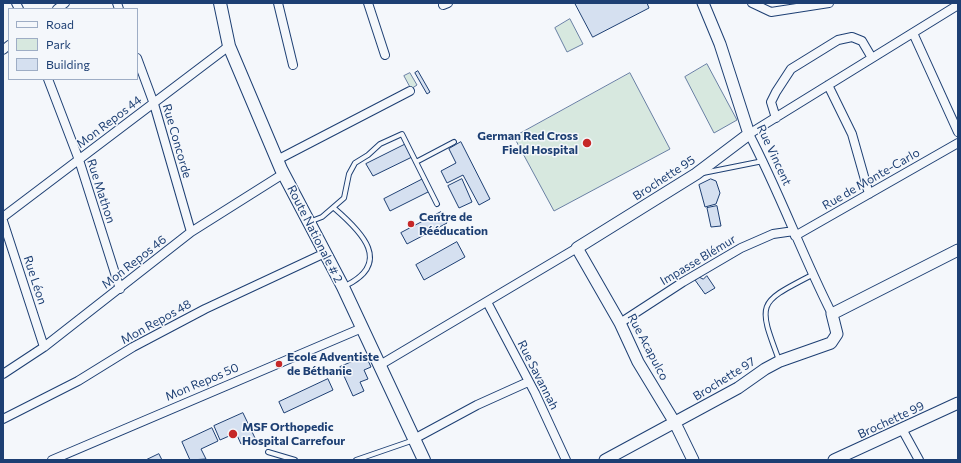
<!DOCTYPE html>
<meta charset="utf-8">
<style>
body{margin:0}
#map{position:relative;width:961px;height:463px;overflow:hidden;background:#f4f7fb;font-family:Commissioner,sans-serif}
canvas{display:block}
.frame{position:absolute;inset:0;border:4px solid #1d3f73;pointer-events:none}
.legend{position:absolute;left:8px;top:8px;width:130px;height:72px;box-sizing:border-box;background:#f4f7fb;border:1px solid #9eadc5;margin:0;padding:5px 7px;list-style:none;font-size:12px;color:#1d3f73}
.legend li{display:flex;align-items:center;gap:8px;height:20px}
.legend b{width:20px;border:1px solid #9eadc5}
</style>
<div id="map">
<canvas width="961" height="463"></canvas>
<div class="frame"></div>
<ul class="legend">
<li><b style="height:5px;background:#f4f7fb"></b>Road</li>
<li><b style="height:11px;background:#d7e8df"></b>Park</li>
<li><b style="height:11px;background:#d5e0f0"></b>Building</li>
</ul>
</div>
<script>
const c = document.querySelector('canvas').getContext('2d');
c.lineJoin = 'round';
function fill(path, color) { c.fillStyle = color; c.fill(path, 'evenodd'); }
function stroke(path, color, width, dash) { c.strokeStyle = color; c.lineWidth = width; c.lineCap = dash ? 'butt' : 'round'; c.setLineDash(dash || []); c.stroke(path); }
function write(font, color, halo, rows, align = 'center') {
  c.font = font + ' Commissioner,sans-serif'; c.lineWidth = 3; c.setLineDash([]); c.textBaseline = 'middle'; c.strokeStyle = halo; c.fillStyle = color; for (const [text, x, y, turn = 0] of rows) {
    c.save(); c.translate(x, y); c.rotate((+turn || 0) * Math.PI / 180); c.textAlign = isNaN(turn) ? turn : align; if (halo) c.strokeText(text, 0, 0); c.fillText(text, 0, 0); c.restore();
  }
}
const green = new Path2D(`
 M570,19l13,25 -16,8 -12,-24z
 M707,64l30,56 -23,13 -29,-56z
 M410,73l7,12 -6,4 -7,-13z
 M630,73l40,76 -116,62 -40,-74z`);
const building = new Path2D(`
 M575,3h72l2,5 -56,29z
 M418,71l12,21 -3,2 -12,-21z
 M461,142l29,57 -11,6 -16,-30 -16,8 -6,-12 15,-8 -7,-14z
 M406,144l6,13 -39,19 -7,-12z
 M423,179l7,12 -40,20 -6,-12z
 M462,179l10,23 -13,6 -11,-22z
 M711,179l5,2 4,12 -4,11 -11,3 -6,-22z
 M717,206l4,20 -10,1 -4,-19z
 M441,212l6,11 -40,21 -6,-11z
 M457,242l8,15 -41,23 -8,-15z
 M707,276l8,12 -10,6 -10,-14 4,-3 4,2z
 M366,356l5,11 -7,3 4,9 -8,3 4,9 -11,5 -13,-29z
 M328,379l5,11 -49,23 -5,-11z
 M243,413l12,25 -14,6 -5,-11 -16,7 -6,-14z
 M212,428l6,13 -17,8 5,10 -16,1 -8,-18z
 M159,454l3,6h-16z`);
const lane = new Path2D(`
 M416,162l38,-20
 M703,173l60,-12
 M334,208c28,24 59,55 11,78
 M309,222l13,-5 22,-19 5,-24 6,-11 13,-8 12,-11 22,-10 35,70
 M779,360c-22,-58 -21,-57 33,-85
 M268,452l27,8
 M356,460l58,-20`);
const street = new Path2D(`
 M16,3l3,6
 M117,3l2,6
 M278,3l15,62
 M368,3l17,52
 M752,3l19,9 58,-9
 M443,5l5,-2
 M57,9l8,-6
 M913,33l45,99
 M3,50l6,-5
 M137,58l17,46 37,128
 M48,79l31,81 41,129
 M828,85l24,49 17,60
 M776,118l-5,-16 5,-10 15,-23 47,-29 14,-3 10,4 10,17
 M277,160l133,-69
 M3,217l226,-171
 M3,221l41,126
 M795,236l163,-93
 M487,302l48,91 31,67
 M832,314c-30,-59 -52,-121 -83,-180l209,-129
 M620,323l63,-41 58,-34 32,-14 21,-3
 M380,365l197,-117
 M3,374l41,-27 147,-115 92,-58
 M3,419l75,-38 55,-34 72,-38 120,-56
 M902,429l17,31
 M414,439l63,-34 51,-23
 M52,460l310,-132`);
const secondary = new Path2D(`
 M605,460l133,-72 27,-19 15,-8 51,-18 6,-9 -5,-20 126,-64
 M693,460l-18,-37 -37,-61 -18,-39 -43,-75 119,-74 53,-40 -29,-90 -17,-41
 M834,460l124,-57`);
const primary = new Path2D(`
 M220,3l9,43 52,123 62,118 81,173`);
const markers = [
 [587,143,5,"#c62828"],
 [411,224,4,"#c62828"],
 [279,364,4,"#c62828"],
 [233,434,5,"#c62828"]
];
const streetNames = [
 ["Mon Repos 44",109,122,-37],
 ["Rue Concorde",177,141,74],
 ["Rue Vincent",774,155,65],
 ["Brochette 95",664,178,-33],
 ["Rue de Monte-Carlo",871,179,-30],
 ["Rue Mathon",101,191,72],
 ["Route Nationale # 2",315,234,63],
 ["Impasse Blémur",698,260,-31],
 ["Mon Repos 46",134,262,-38],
 ["Rue Léon",35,280,72],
 ["Mon Repos 48",156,322,-29],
 ["Rue Acapulco",648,347,62],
 ["Rue Savannah",538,375,63],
 ["Brochette 97",724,379,-32],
 ["Mon Repos 50",202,382,-23],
 ["Brochette 99",891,420,-25]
];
const poiNames = [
 ["German Red Cross",578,136,"right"],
 ["Field Hospital",578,150,"right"],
 ["Centre de",419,217],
 ["Rééducation",419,231],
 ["Ecole Adventiste",287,357],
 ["de Béthanie",287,371],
 ["MSF Orthopedic",242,427],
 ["Hospital Carrefour",242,441]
];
fill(green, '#d7e8df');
stroke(green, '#687fa3', 1);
fill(building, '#d5e0f0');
stroke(building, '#1d3f73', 1);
stroke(lane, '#1d3f73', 6);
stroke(street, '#1d3f73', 10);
stroke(secondary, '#1d3f73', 13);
stroke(primary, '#1d3f73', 14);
stroke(lane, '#f4f7fb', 4);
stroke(street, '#f4f7fb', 8);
stroke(secondary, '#f4f7fb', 11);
stroke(primary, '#f4f7fb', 12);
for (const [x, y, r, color] of markers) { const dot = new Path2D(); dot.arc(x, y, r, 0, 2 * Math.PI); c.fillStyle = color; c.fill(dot); stroke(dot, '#f4f7fb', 1.5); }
write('12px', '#1d3f73', '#f4f7fb', streetNames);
write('bold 12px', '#1d3f73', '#f4f7fb', poiNames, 'left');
</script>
